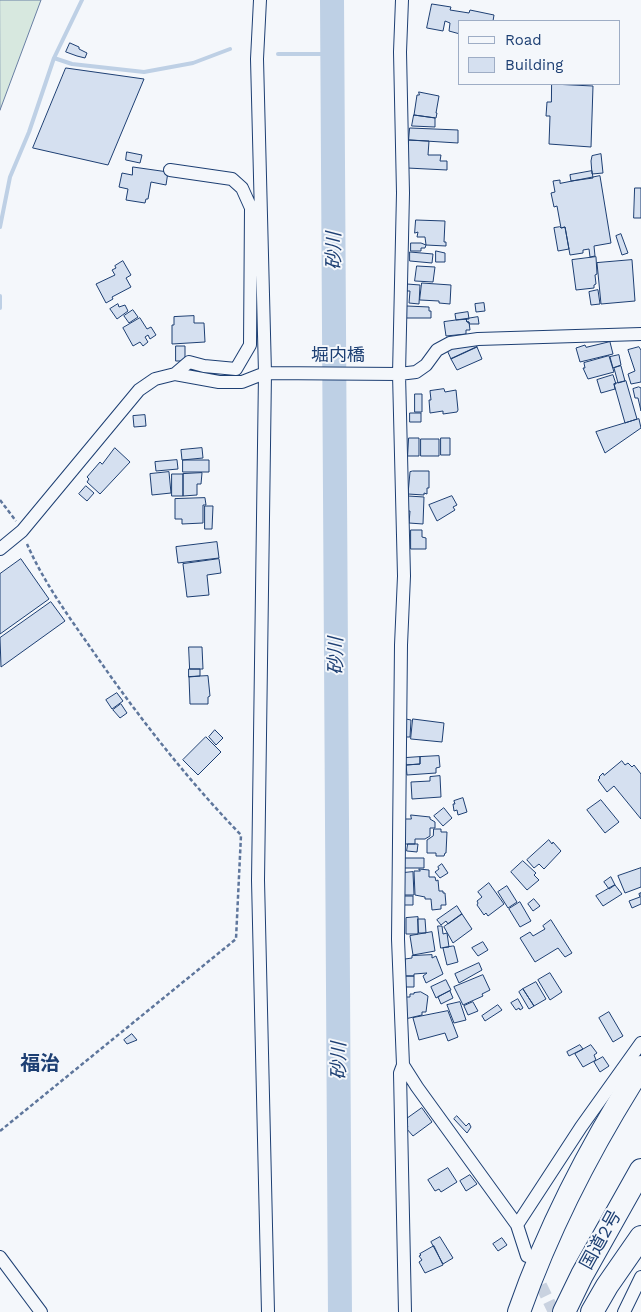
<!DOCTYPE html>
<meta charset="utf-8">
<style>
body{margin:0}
#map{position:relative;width:641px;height:1312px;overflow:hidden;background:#f4f7fb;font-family:"Work Sans",sans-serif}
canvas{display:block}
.legend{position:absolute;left:458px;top:20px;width:162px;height:65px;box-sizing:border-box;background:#f4f7fb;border:1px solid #9eadc5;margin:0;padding:6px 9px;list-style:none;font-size:15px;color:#1d3f73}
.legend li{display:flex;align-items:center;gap:10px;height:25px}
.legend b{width:25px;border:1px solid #9eadc5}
</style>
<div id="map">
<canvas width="641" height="1312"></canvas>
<ul class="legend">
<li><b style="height:6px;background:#f4f7fb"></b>Road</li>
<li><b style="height:14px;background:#d5e0f0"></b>Building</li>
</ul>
</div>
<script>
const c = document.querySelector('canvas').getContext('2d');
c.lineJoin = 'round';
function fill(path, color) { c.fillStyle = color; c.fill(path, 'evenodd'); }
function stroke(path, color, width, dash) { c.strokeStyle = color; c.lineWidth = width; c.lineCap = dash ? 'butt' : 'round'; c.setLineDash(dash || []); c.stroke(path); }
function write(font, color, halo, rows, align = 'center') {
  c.font = font + ' "Work Sans","Noto Sans JP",sans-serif'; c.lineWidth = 4; c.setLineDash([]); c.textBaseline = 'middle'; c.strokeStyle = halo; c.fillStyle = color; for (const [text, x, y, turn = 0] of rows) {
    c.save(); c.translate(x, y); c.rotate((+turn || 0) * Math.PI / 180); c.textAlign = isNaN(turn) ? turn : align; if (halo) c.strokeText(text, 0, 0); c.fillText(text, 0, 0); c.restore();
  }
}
const green = new Path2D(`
 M0,0h41l-41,110z`);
const stream = new Path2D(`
 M278,54h54
 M54,58l18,6 72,8 49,-9 37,-14
 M0,227l10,-50 19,-45 25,-74 28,-58
 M0,296v12`);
const river = new Path2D(`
 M332,0l8,1312`);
const building = new Path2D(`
 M432,4l19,3 -1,3 19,3 1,-3 24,5 -1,6h-33v13l-11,-3 1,-8 -5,-2 -2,10 -16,-3z
 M70,43l9,4v2l8,4 -2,5 -8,-2 -11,-4z
 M66,68l78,11 -36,86 -75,-17z
 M552,84l41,2 -2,61 -42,-3 1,-28h-4l1,-14h4z
 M419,92l20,4 -3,17h1l-1,5 -22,-3 3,-20h2z
 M414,115l21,3v9l-23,-1z
 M410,128l48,2v13l-49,-3z
 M409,140l20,1 -1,14h13l-1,6h7v9l-40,-2z
 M127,152l15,3 -2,8 -14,-3z
 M601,154l2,19 -11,1 -1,-13 1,-5z
 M133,167l35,5 -2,13 -15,-3 -3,17h-2l-1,4 -19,-3 2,-11 -9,-2 3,-14 10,2z
 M592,171l1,7 -22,3 -1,-6z
 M600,176l11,67 -17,3 1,10 -5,1 -1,-8 -6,1v3l-13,2 -5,-28 -4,1 -4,-22 -3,1 -3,-14 4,-1 -2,-11 7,-1v3z
 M635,188h6v30h-7z
 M416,220l29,1 -1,21h2v4l-20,-1 -1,-8h-8l1,-5 -3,1z
 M560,227l1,1 4,-1 4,22 -11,2 -4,-23z
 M621,234l7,19 -6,2 -6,-19z
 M411,243h10l5,2 -1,3h-4v3h-10z
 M436,251l9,2v9h-9z
 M410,252l23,2 -1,9 -22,-2z
 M596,257l1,17 -2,1 1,9 -2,1v3l-18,2 -4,-30z
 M632,260l3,41 -34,3 -4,-41z
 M123,261l8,14 -5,3 5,9 -19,10 1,2 -7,4 -10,-19 19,-9 -3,-5 4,-2 -1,-2z
 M417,266l18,1 -2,15 -18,-1z
 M422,283l29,2 -1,19 -11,-1v-2l-19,-1z
 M407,284l13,1 -1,19 -10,-1 1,-12h-3z
 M598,290l2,14 -9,1 -2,-13z
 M484,303l1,8 -9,1 -1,-8z
 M118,304l1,3 6,-2 3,6 -11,8 -7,-10z
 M407,306l22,1v4h2v7h-24z
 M133,310l5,7 -9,6 -5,-7z
 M468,312l1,7 -13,1 -1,-6z
 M194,316v7h10l1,19 -33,2v-19h2v-8z
 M478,317l1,7h-10v-2h-2l-1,-3z
 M140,318l7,11 4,-2 5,8 -6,4 -2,-4 -3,2 3,5 -5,4 -3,-4 -7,4 -10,-18z
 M466,319l1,3h2l1,8h-4v4l-20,2 -2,-14z
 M610,342l3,12 -33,8 -4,-14 9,-3 1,2z
 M476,345l1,2 -26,12 -4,-9z
 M176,346h9v15h-9z
 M477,347l5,12 -25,11 -6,-11z
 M639,347l2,3v32l-10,2 -3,-10 7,-3 -7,-21z
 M619,355l2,10 -8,3 -3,-11z
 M609,356l5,16 -26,7 -5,-11h2l-1,-5z
 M621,366l4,15 -7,2 -4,-15z
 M613,375l3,9h-2l1,5 -14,4 -4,-13z
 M626,381l11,38 -12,4 -11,-39z
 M639,387l2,1v23l-3,-13h-3l-2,-9z
 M444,389l1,3 11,-2 2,20 -1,2 -14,2v-3l-13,2 -1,-13h2l-1,-9z
 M415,394h7v18h-7z
 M410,413h11v9h-11z
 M145,415l1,11 -12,1 -1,-11z
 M639,419l2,9 -36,25 -9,-21z
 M409,438h10v18h-11z
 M441,438h9v17h-9z
 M421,439h18v17h-18z
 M115,448l15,14 -30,32 -13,-12 2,-3 -2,-2 13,-15 2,2z
 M202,448l1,10 -21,2 -1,-10z
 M177,460l1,9 -22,2 -1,-9z
 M183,460h26v12h-26z
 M413,471h16v17h-2v6l-3,-1v2l-16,-1 2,-22z
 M169,472l2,21 -19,2 -2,-21z
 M202,473l-1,11h-4v11l-14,1v-22z
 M172,474h11v22h-11z
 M86,486l8,7 -7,8 -8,-7z
 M408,496l16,1 -1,27 -14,-1 1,-12h-3z
 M452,496l5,9 -4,2 2,3 -18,11 -8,-16z
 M205,498l1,7h-3v18l-21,1v-5h-7v-20z
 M205,506h8l-1,23h-7z
 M411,530h11v7l4,1v11h-15z
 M217,542l2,16 -41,5 -2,-16z
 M21,559l28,40 -49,35v-60z
 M219,559l2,14 -14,2 2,20 -22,2 -4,-33z
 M51,602l14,19 -64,46 -1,-29z
 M189,647h13l1,22h-13z
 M189,669h11v7l-11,1z
 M208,676l2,20 -2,1v7h-18l-1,-27z
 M117,693l6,8 -11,8 -6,-9z
 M121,704l6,9 -7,5 -7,-8z
 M406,719l5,1 -1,17h-4z
 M413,719l31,4 -2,19 -31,-3z
 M215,730l8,8 -7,7 -7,-8z
 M206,737l15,15 -23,23 -15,-15z
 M439,756l1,11 -4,1v5l-29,2 -1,-10 14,-1v-7z
 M420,757v7l-14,1 -1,-7z
 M622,761l3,4 3,-2 4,4 2,-2 7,9v45l-27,-33 -7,6 -9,-12 2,-2 -1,-1 4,-4 1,2z
 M440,776l1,21 -29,2 -1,-17 19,-1v-4z
 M463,798l4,14 -9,3 -1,-5 -3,1 -1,-7h2l-1,-3z
 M601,800l18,22 -14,11 -18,-23z
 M444,808l8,10 -9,8 -9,-10z
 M411,815l19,2v2l5,3v6h-5v8l-5,3h-10v5h-11v-25h7z
 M434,829h7v3h6l-1,21h-1l-1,3h-8v-3h-9v-13l6,-4z
 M549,840l3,4 1,-2 8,9 -17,18 -5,-5 -5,4 -7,-8z
 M408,844h10l-1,8 -10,-1z
 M403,858h21v10h-21z
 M523,861l13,12 -2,2 5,5 -12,10 -16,-18z
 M442,864l6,9 -8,5 -5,-6 4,-3 -1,-2z
 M641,868v19l-16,6 -7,-17z
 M419,869l10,1v7h6l1,4 2,-1 1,11h4v2h2l1,12h-5v4l-9,1 -1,-11h-6v-2l-10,-2 -1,-24h6z
 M413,872l1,23h-10l-1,-22z
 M611,877l4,8 -6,4 -5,-7z
 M489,883l15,21 -16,12 -2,-3 -2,2 -7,-10 1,-2 -1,-2 5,-4 -4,-5z
 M615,885l7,9 -19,12 -7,-10z
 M507,886l10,16 -9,6 -10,-16z
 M641,893v11l-9,4 -3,-7 11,-4 -1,-3z
 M404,896h9v9h-9z
 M534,899l6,7 -7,5 -5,-7z
 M520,902l11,19 -11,6 -11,-18z
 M457,906l5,8 -14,10 -2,-3 -5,4 -4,-5z
 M462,914l10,15 -19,14 -9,-16z
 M418,917v17h-12v-16z
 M418,919h7l1,14h-7z
 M551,920l21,33 -7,4 -7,-9 -23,14 -15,-24 10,-6 3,4 12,-7 -2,-3z
 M438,926h4l1,8 4,-1 2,14 -8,1z
 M432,932l3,19 -22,4 -3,-19z
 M483,942l5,8 -10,6 -6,-8z
 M453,946h1l4,16 -11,3 -4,-17z
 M432,955v3l4,-2 7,18 -17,9 -3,-7 4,-3 -13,1v2h-9v-17l7,-1v-2z
 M479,963l3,7 -23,13 -4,-9z
 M550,973l12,19 -12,8 -12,-20z
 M483,975l7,15 -8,4 1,2 -20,9 -9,-18z
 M405,976h9v11h-8z
 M446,980l5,10 -15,8 -5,-11z
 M536,982l10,17 -12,7 -11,-17z
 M523,989l11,17 -5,3 -10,-17z
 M450,991l3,7 -12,6 -3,-7z
 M421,992l7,4 -2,16h-4v3l-17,4 1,-22h4v-3h4v-1z
 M518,999l5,9 -3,2 -1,-2 -3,2 -5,-7z
 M460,1002l6,18 -12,3 -7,-18z
 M473,1002l5,9 -10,4 -4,-9z
 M498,1005l4,5 -17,11 -3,-5z
 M448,1011l10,26 -10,4 -3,-8 -26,7 -6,-22z
 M609,1012l14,24 -10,6 -14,-24z
 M132,1034l5,6 -10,4 -3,-4z
 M580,1045l3,4 -14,7 -2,-4z
 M591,1045l6,8 -3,2 2,5 -13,7 -8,-13z
 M603,1057l6,9 -9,6 -6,-10z
 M422,1108l10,14 -19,14 -7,-8 2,-1 -3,-4v-3z
 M457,1116l9,10 3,-3 2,4 -4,6 -13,-14z
 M448,1168l9,14 -16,10 -2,-3 -4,2 -7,-11z
 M470,1175l7,9 -11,7 -6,-10z
 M440,1237l13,21 -10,6 -12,-22z
 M502,1238l5,7 -9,6 -5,-7z
 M434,1246l9,19 -18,8 -6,-11 3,-2 -3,-4 2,-1 -1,-1z`);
const streetTunnel = new Path2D(`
 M533,1269l21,43`);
const path = new Path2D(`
 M0,500l16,21
 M0,1131l236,-192 5,-104c-53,-55 -100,-115 -144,-178 -25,-36 -52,-72 -70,-113`);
const street = new Path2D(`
 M260,0l-3,59 8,314 -7,507 10,432
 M402,0l-2,52 3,141 -4,181 5,202 -3,69 -3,294 5,126 14,22 100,138 10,31
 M170,170l62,9 10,9 9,20 -1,137 -14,24 -32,-3 -15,-4 -14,12
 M0,549l22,-18 117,-141 16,-11 20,-5 44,8h23l23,-9 134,1 17,-2 10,-7 11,-15 13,-7 28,-4 163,-5
 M403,1065l-3,8 5,239
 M517,1225l64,-98 60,-84
 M0,1257l41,55
 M624,1312l17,-35`);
const highway = new Path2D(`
 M519,1312c30,-86 73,-168 122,-245
 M564,1312l18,-37 59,-105
 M592,1312l15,-26 34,-49`);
const streetNames = [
 ["堀内橋",338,356],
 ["国道2号",601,1240,-61]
];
const waterNames = [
 ["砂川",334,251,-90],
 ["砂川",336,656,-90],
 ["砂川",339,1061,-90]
];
const quarterNames = [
 ["福治",40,1064]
];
fill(green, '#d7e8df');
stroke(green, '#687fa3', 1);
stroke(stream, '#bed0e5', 4);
stroke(river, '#bed0e5', 24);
fill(building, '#d5e0f0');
stroke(building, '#1d3f73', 1);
stroke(streetTunnel, '#c9d2e0', 12, [12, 6]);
stroke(street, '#1d3f73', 14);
stroke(highway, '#1d3f73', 24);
stroke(path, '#5e769c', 2.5, [4, 2.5]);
stroke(street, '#f4f7fb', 12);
stroke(highway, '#f4f7fb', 22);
write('18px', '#1d3f73', '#f4f7fb', streetNames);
write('italic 19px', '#1d3f73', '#f4f7fb', waterNames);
write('bold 20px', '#1d3f73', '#f4f7fb', quarterNames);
</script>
